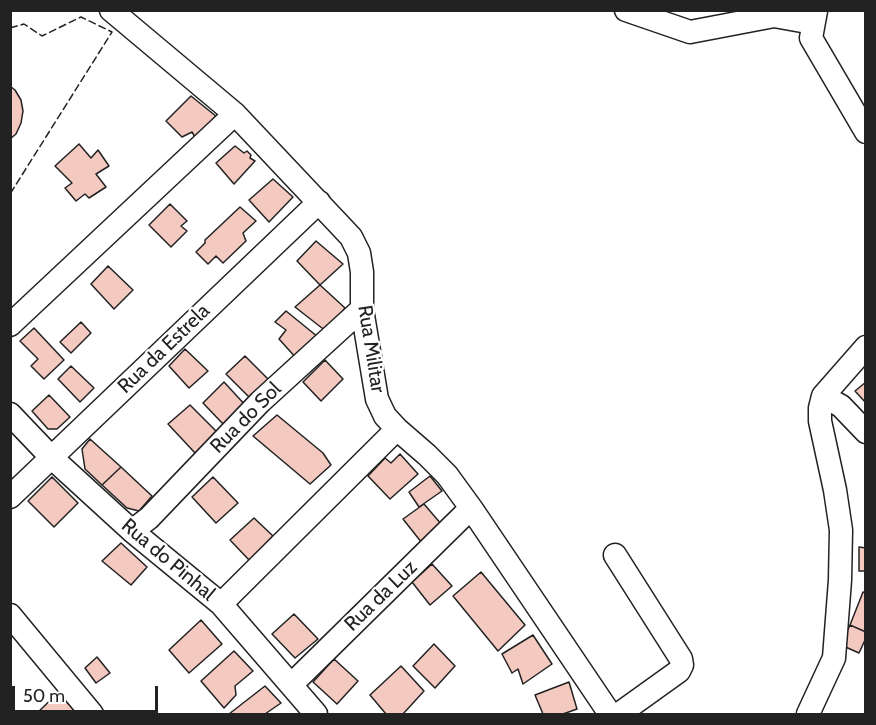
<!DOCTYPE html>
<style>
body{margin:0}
#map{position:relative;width:876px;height:725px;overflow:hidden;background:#fff;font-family:Cabin,sans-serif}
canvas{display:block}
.frame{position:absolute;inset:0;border:12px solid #222;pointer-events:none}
.scale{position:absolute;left:12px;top:686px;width:146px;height:27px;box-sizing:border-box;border:3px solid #222;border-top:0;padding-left:8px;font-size:18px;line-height:21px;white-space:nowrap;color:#222;-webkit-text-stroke:4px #fff;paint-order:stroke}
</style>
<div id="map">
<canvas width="876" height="725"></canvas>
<div class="frame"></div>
<div class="scale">50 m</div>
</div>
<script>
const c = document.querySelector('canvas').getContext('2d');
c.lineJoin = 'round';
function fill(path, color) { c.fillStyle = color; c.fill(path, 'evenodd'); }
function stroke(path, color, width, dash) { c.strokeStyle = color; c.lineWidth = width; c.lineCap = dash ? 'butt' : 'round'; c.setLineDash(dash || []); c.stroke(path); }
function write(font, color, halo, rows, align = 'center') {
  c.font = font + ' Cabin,sans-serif'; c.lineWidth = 4.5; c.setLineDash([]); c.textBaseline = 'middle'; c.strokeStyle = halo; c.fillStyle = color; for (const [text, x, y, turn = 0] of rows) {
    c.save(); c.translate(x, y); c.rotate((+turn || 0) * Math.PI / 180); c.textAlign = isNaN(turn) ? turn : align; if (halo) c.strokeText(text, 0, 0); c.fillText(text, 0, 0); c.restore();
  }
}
const building = new Path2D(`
 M10,86l5,4 6,10 2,11 -2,12 -5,11 -6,5z
 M191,96l26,21 -22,20 -3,-5 -10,5 -16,-16z
 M79,144l12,14 7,-8 11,16 -13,8 10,13 -17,11 -4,-4 -9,7 -11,-13 7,-5 -17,-17z
 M235,146l9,7 3,-2 4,4 -1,3 5,3 -21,23 -18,-21z
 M273,179l20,18 -24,25 -20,-22z
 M170,204l17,17 -6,5 6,5 -16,16 -22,-22z
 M240,207l16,14 -13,12 3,8 -23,22 -7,-7 -8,8 -12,-12 9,-9v-3z
 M316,241l27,23 -23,21 -23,-24z
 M108,266l25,24 -19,19 -23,-25z
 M320,285l25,23 -18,24 -32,-25z
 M286,311l32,26 -21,22 -18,-20 7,-9 -11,-8z
 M81,322l10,11 -20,20 -11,-11z
 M34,328l30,32 -20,19 -13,-13 7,-7 -18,-18z
 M185,349l23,22 -19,17 -20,-22z
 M245,356l27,27 -19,18 -27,-27z
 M325,360l18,19 -22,22 -18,-19z
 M71,366l23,22 -14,14 -22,-23z
 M224,382l23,25 -22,19 -22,-23z
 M866,382v21l-11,-12z
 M49,395l21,22 -13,12h-9l-16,-18z
 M190,405l28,28 -22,21 -28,-30z
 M277,415l46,38 8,12 -21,19 -57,-48z
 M90,439l31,28 -19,18 -17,-16 -3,-20z
 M400,454l18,20 -28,25 -22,-23 17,-18 6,5z
 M121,467l31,29 -13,15 -12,-3 -25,-23z
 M430,476l12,15 -23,16 -10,-15z
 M52,477l26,26 -24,24 -26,-26z
 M213,477l25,26 -22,20 -24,-26z
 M424,504l18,21 -20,18 -19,-24z
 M254,518l19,18 -23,25 -20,-21z
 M121,543l26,24 -16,18 -29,-24z
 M859,547l7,1v23h-7z
 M432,564l20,22 -22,19 -18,-23z
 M481,572l44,53 -27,26 -45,-55z
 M863,592l3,1v39l-16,-7z
 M294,614l24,25 -23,19 -23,-24z
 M201,620l21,24 -33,29 -20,-23z
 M850,625l16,7v6l-7,15 -18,-8z
 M533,635l19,29 -29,20 -5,-15 -6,4 -10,-19z
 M434,644l21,22 -20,22 -22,-22z
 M234,651l19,20 -18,15 1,9 -12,13 -23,-27z
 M97,657l13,16 -14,10 -11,-15z
 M334,659l24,22 -21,23 -24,-22z
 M401,666l23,25 -21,23h-17l-16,-19z
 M569,682l8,27 -14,5h-20l-8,-19z
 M265,686l16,17 -16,11h-36z
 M58,693l20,21h-42z`);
const minor = new Path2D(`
 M111,10l124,104 116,123 8,16 3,19v37l15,90 8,17 12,13 30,26 20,20 24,33 139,206
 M626,10l64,22 84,-16 39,7
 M816,11l-5,27 55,94
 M10,325l225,-211
 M823,396l18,10 25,26
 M10,414l41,43 81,74 89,73 95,110
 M10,497l309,-295
 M132,531l17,-13 111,-116 102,-93
 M615,555l66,104 1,6 -3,6 -60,43
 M221,604l176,-175
 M10,615l82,99
 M291,685l180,-177
 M808,714l26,-56 6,-78 1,-50 -6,-40 -15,-69v-13l3,-12 43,-49`);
const fence = new Path2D(`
 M10,28l14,-4 18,12 39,-19 31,15 -102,162`);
const streetNames = [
 ["Rua da Estrela",164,349,-44],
 ["Rua Militar",371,349,81],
 ["Rua do Sol",246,418,-45],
 ["Rua do Pinhal",168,560,40],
 ["Rua da Luz",381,596,-44]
];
fill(building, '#f3c9c0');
stroke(building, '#222', 1.5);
stroke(minor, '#222', 25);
stroke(minor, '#fff', 22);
stroke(fence, '#222', 1.5, [8, 3]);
write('20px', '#222', '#fff', streetNames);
</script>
